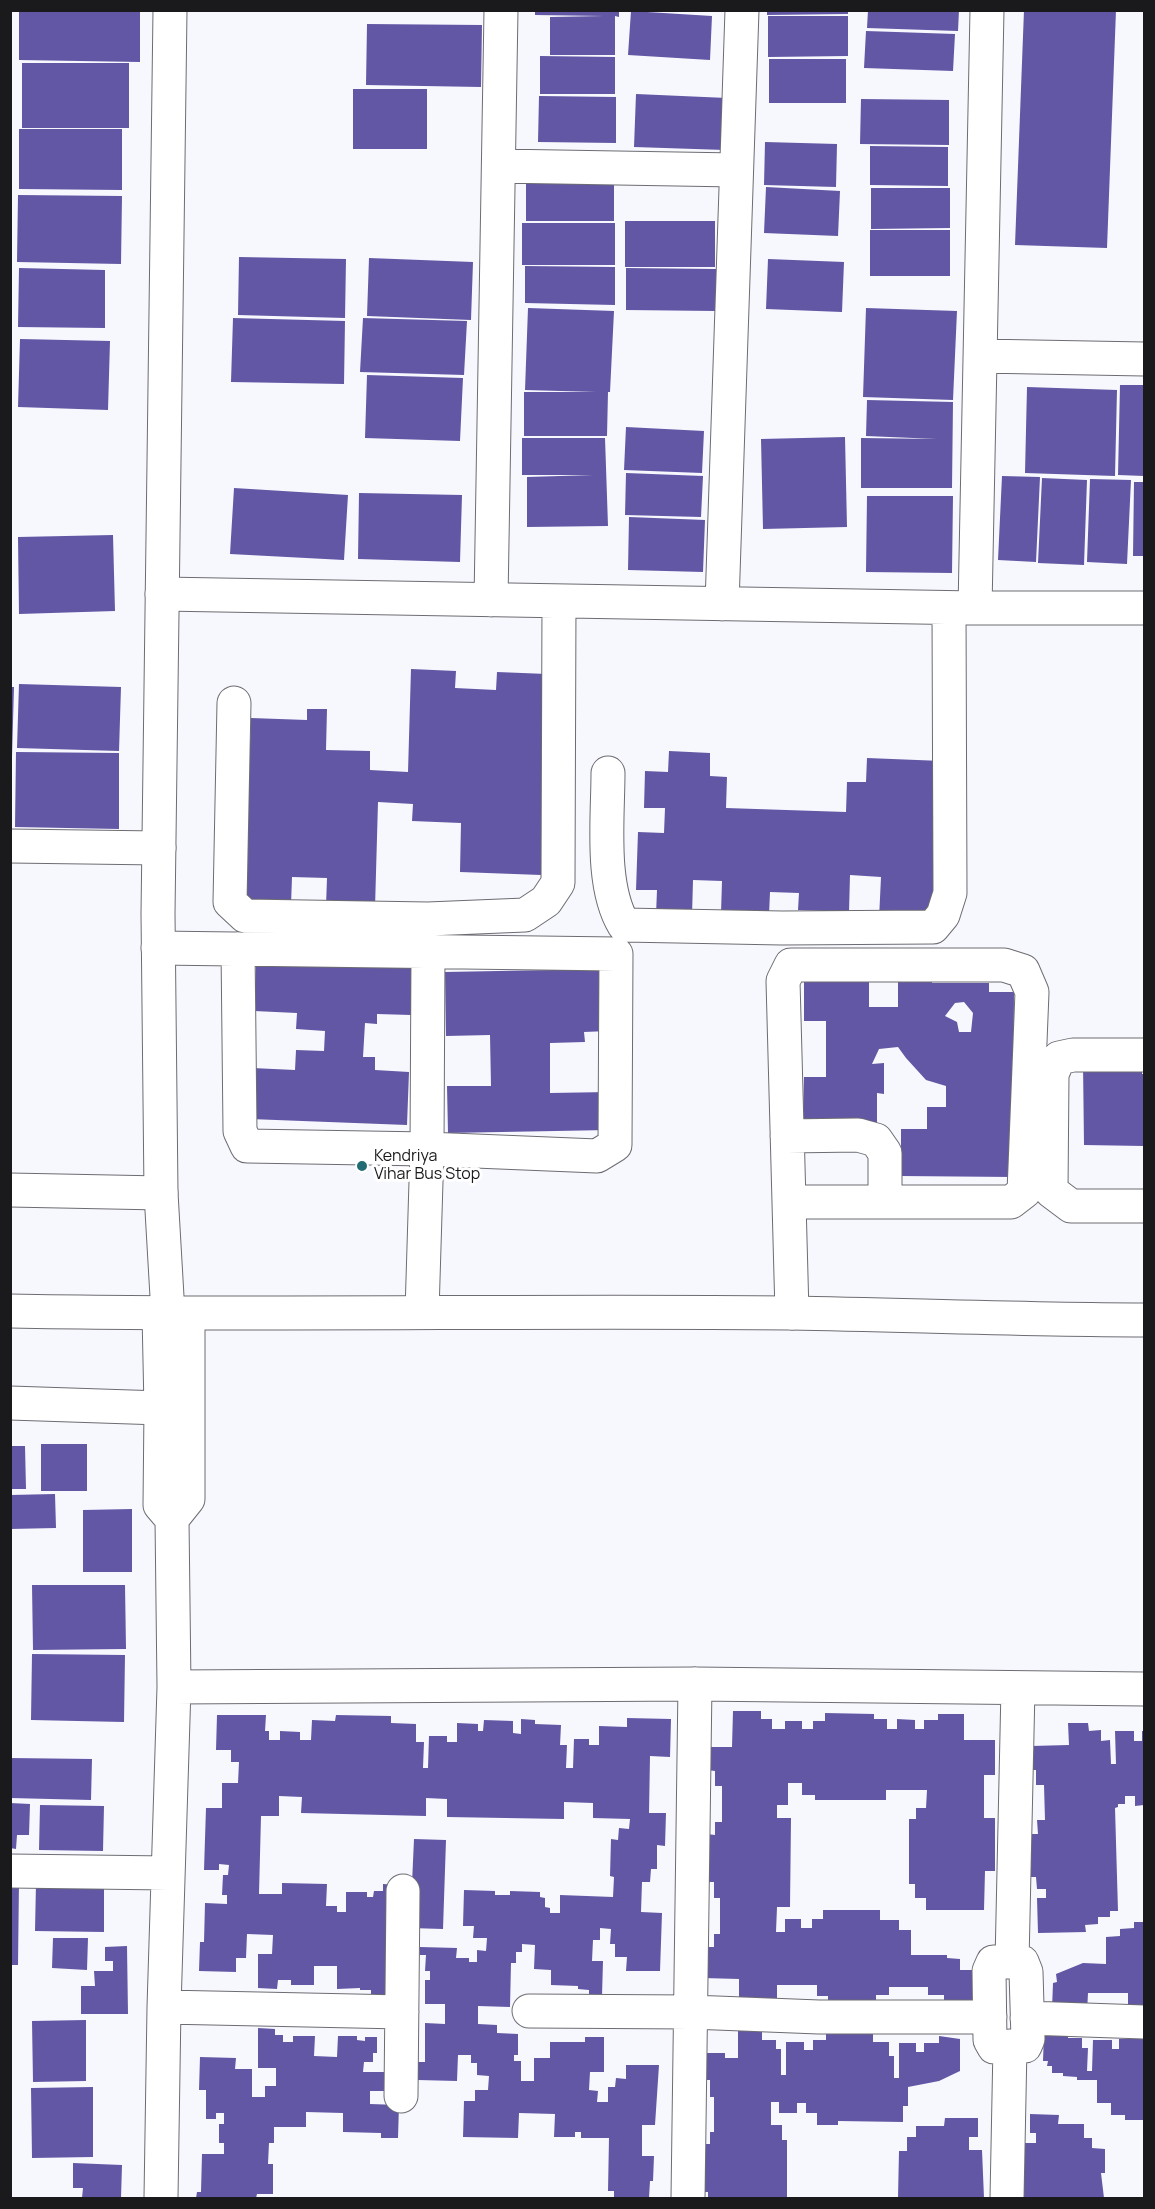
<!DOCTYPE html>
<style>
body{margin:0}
#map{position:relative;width:1155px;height:2209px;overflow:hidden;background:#f7f7fe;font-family:Manrope,sans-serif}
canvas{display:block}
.frame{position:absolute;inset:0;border:12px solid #1a1a1d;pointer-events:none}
</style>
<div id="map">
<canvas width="1155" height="2209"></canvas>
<div class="frame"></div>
</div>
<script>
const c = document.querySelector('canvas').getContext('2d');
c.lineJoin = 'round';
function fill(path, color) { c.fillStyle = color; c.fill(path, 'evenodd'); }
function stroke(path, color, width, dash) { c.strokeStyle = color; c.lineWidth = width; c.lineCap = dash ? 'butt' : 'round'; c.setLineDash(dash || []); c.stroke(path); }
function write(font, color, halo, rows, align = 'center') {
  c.font = font + ' Manrope,sans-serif'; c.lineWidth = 6; c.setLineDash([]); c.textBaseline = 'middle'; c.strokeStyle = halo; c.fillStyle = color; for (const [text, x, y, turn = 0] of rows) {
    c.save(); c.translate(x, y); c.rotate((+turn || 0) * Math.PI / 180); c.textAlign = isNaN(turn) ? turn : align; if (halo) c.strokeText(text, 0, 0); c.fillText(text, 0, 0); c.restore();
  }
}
const building = new Path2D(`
 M19,10h121v52l-121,-2z
 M535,10h84v7l-4,-1v39h-65v-38l54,-1 -69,-1z
 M767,10h81v4l-81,1z
 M868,10h91l-1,21 -91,-3z
 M1024,10h92l-9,238 -92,-3z
 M631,11l81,5 -2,44 -82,-5z
 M768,16h80v40l-80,1z
 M367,24l115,1 -1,62 -115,-2z
 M866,31l89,3 -2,37 -89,-3z
 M540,56l75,1v37h-75z
 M769,59h77v44h-77z
 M22,63h107v65h-107z
 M353,89h74v60h-74z
 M636,94l91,4 -2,52 -91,-3z
 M539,96l77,1v46l-78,-1z
 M861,99l88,1v45l-89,-1z
 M19,129h103v61l-103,-1z
 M765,142l72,2 -1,43 -72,-2z
 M870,146l78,1v39l-78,-1z
 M526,181h88v40h-88z
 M766,187l74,4 -2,45 -74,-3z
 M871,188h79v40l-79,1z
 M18,195l104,1 -1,68 -104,-2z
 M625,221h90v46h-90z
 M522,223h93v42h-93z
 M870,230h80v46h-80z
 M239,257l107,2 -1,59 -107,-3z
 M369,258l104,4 -2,58 -104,-4z
 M768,259l76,3 -2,50 -76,-3z
 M525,266l90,1v38l-90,-2z
 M19,268l86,2v58l-87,-1z
 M626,268l90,1v42l-90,-1z
 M528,308l86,3 -4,81h-2l-1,44h-83v-44h72l-71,-2z
 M866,308l91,3 -4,89 -90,-3z
 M233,318l112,3 -1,63 -113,-2z
 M363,318l104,3 -3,54 -104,-3z
 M20,339l90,2 -2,69 -90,-3z
 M367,375l96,3 -3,63 -95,-3z
 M1120,385h24v91l-26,-1z
 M1027,387l90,3 -2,86 -90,-3z
 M867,400l86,2 -1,86h-91v-50l76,1 -71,-3z
 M626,427l78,4 -2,42 -78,-3z
 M845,437l2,90 -84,2 -2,-90z
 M522,438h83l3,88 -81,1v-50l66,-2h-71z
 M626,473l77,3 -2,41 -76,-2z
 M1002,476l38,1 -4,85 -38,-2z
 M1042,478l45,2 -3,85 -46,-2z
 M1090,479l41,1 -4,84 -40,-2z
 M1134,482h10v74h-11z
 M234,488l114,7 -4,65 -114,-6z
 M359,493l103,2 -2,67 -102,-3z
 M867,496h86l-1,77 -86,-1z
 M629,517l76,3 -2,52 -75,-2z
 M113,535l2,76 -96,3 -1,-77z
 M411,669l45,2 -1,17 41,2 1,-18 50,2 -6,201 -81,-3 1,-49 -49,-2 1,-17 -35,-2 -3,106 -49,-2 1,-28 -35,-1 -1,28 -47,-2 7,-185 56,2v-11h20l-1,41 44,1v19l38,2z
 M19,684l102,3 -2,64 -102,-3z
 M10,687h4l-2,70h-2z
 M669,751l41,2v23l17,1 -1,31 120,4 1,-30h19l1,-24 75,3 -6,160 -57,-2 2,-42 -31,-2 -1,37 -51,-2 1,-17 -29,-1 -1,23 -48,-2 1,-32 -29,-1 -1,36 -36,-1 1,-25h-21l2,-58 26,1 1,-25h-21l1,-37 23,1z
 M16,752l103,1v76l-104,-2z
 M256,962l157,6 -2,47 -34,-1v10l-12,-1 -2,34h12v13l34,2 -2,53 -157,-6 2,-51 43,2 1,-20 28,1 1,-20 -29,-2 1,-16 -43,-2z
 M607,969l1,62 -24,1 1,10 -35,1v50l59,-1v38l-161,3 -1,-47h44l-1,-51 -44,1 -1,-64z
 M804,973h65v34h29v-34l34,1v9h57v9h25l-1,185 -112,-1v-47h26v-22h19v-21l-20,-6 -20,-22 -8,-11 -19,2 -7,15 12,-1v31l-7,-1v31h-74l1,-47h22v-56h-22zM964,1002l9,11 -2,19h-12l-2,-10 -12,-6 10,-13z
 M1142,1062v12h2v72l-60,-1 -1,-82z
 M41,1444h46v47h-46z
 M10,1446h15l1,43h-16z
 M55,1494l1,34 -46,1v-34z
 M132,1509v63h-49v-62z
 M32,1585h93l1,64 -93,1z
 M32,1654l93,1 -1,67 -93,-2z
 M733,1711h28v8h11v10h13v-8h17v8h11v-8h12v-8l49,1v5h13v10h10v-10l18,1v9h9v-9h14v-6h26v26h31v35h-11v43h11v53h-10l-1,39h-58v-12h-11v-14h-6v-65h7v-11h10l1,-18h-41v10h-71v-5h-13v-12h-14v22h-11v13h14l-1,89h-13l-1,25h9v-13h16v9h11v-9h11v-9h57v10h19v10h12v25h36v3l13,1v11h20l1,36h-37v-11h-16v-8h-39v8h-13v11l-48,-1v-9h-11v-11h-40v20h-38v-26l-36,-1v-31h11v-13h6v-36h-6v-16h-7v-48l8,1v-13h7v-36h-7v-15l-8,-1v-23h25z
 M217,1715h49l-1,16h4v9h11v-9l20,1v8h11l1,-20 23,1 1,-6 55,1v7l25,1v18h8l-1,26h5l1,-32h18v6h10v-19l21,1v7h5l1,-11 29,1v12l8,1v-15l14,1v4l26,1 -1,20h7l-1,23h7l1,-29h15v6h10v-19l28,1v-9l44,1 -1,38 -20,-1 -1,57h17l-1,33 -8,-1v24h-6l-1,13h-8l-1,30 21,1 -2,58h-34l1,-14h-12v-13h-5l1,-15 -11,-1v12h-7l-1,21h11l-1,35h-13v-6l-11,-1v-3l-27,-1v-15l-17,-1 1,-24 -13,-1v8h-6v11h-5l-1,44 -32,-1v18l19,1v8l21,1v21h-4v6h7v20h13v-23h16v-16h35v-5h19v35h-14l-1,18 9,1 -1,11h11v-15h7l1,-9 10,1v-14h33l-4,60h-13v31h12l-1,25h-3l-1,17h-35v-7h-6l1,-53h-28v-6h-6v5h-21l1,-23 -36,-1 -1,25 -55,-1 1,-36h11v-11h13l1,-14 -12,-1v-12h-6v-8h-13l-1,26 -39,-1v-18h7v-39l20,1v-20h-20v-24h5v-9h-5l1,-16h-6v-8l37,1 -1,10h13v4h8v-12l9,1 1,-13h-14l1,-12h-11l1,-36 31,1v4h15v-4l30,1v5l5,1v9l5,1v5h10v-18l53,2 1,-20 -4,-1 1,-37 7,1 1,-12 10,1 1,-10 -37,-1v-15l-29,-1v17l-117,-2v-18l-21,-1v18l-125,-3 1,-16 -23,-1v20h-18l-2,78h23v-11l45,1 -1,22h11v6h9v-20h21v5h6l1,-6h9v-7l15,1 -3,110h-24v-5h-11v-2l-23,1v-23h-23v19h-23v-5h-13l-1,9 -19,-1v-34h14l1,-19 -26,-1 -1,24h-10v14l-37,-1 1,-29h4l1,-39 22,1v-9h-5l1,-20h5l1,-10 -10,-1v6h-15l2,-62h16v-25h16l1,-21h-8v-12h-15z
 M1068,1723h20l1,8 12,-1v11l9,-1 1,24h5l-1,-33h19v10h8v-10h2v74l-9,1v-10h-10v8h-7v3l-3,1 3,103h-8v6h-12v7l-13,1 1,7 -48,1 -1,-35h9v-9h-9l-1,-12h-6l-2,-43h10l-1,-14h8l-1,-35h-8v-15h-4l-1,-24 38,-1z
 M10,1758l82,1 -1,41 -81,-2z
 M10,1803l20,1 -1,31h-12l-1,14 -6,-1z
 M40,1805l64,1 -1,45 -64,-1z
 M414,1839l32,1 -3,89 -33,-1z
 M10,1881h9l-1,84h-8z
 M36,1883l68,1v48l-69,-1z
 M1134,1922h10v93l-16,-7v-15h-40l-1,20 -35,-4 1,-26 4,-1 -1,-8 27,-11 23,1v-27l14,-1v-7l14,-1z
 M53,1938h35l-1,32 -35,-2z
 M127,1946l1,68h-47v-28h14l-1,-15h19v-10h-8v-14z
 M86,2020v61l-53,1 -1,-61z
 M258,2028l17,1v6h8v7h10v-6h22l-1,20 23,1 1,-21h19v4l8,1v-4h12v16h-4v9h-9l-1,10h22v19h-15v13l29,1 -1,33h-17v-5l-38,-1v-19l-37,-1v15h-32v16h-5l-1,21h5v30h-16l-1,4h-60l1,-6h4l1,-38h22v-11h-5v-19h5v-11h-8v6h-10v-29h-7l1,-33 36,1 -1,11h17v28h13v-11h11v-18h-18z
 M738,2031h24v9h14v9h5v26h5v-33h18v8h9v-10h13v-7h47v9h16v14h5v22h5v-35h17v9h8v-9h15v-7l21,3v32l-21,10 -31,6v19h-5v16l-65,-1v4h-21v-12h-11v-10h-9v10h-18v-11h-8v23h11v15h5v58h-79v-6h-7v-48h9v-12h4v-35h-4v-17h-8v-27h23v5h13z
 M1068,2031v7h14v10h6l-1,23h5l1,-31h19v9h7v-10h12v-6h13v87h-19v-5h-14v-12h-14v-23h-20v-3l-14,-1v-3h-11v-7h-5l1,-5h-5l1,-27z
 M93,2087v70l-61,1 -1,-70z
 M1030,2114l29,1 -1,9h26v14h8v10l13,1v24h-4l3,25h-86v-43h7v-12h11v-10h-6z
 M945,2118h33v19h-9v13h13l2,48h-86l1,-47h8v-14h9v-11h28z
 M73,2163l49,2 -1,33h-39l1,-10h-10z`);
const minor = new Path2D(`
 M499,166l237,4
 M980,356l164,3
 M162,594l813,14h169
 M491,600l10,-590
 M722,604l20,-594
 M975,608l12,-598
 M234,703l-4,199 15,14 183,3 97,-4 21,-14 12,-18 1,-281
 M608,773c0,45 -8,113 16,152l158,3 151,-1 10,-12 7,-22 -1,-285
 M10,846l149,2
 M158,948l458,6 -1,191 -18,11 -170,-7 -180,-3 -7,-15 -2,-182
 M1144,1055h-71l-14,3 -7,16 -1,117 20,15h73
 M787,1136l71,-1 18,5 9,13v49
 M10,1190l151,3
 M790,1202h221l13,-10 8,-200 -9,-21 -19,-6h-213l-8,16 9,332
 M422,1312l5,-163 1,-197
 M159,1314l2,94 -1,97 12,14 2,168 -10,320 -3,191
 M10,1403l151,5
 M172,1519l16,-20v-185
 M174,1687l521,-3 449,5
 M10,1871l158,2
 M993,1962h29l4,10 2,67 -3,7 -31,1 -4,-7 -1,-69z
 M1012,1962l6,-274
 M164,2007l238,5
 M529,2011l162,1 128,5h171
 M1027,2018l117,4
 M401,2096l2,-205
 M688,2198l7,-514
 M1007,2198l3,-152`);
const tertiary = new Path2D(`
 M10,1311c261,5 521,-1 781,2 118,2 236,7 353,7
 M168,1314l-7,-121 -3,-280 12,-903`);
const markers = [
 [362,1166,6,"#216c73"]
];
const poiNames = [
 ["Kendriya",374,1157],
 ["Vihar Bus Stop",374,1175]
];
fill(building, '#6257a4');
stroke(minor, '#6c6c72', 35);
stroke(tertiary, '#6c6c72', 35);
stroke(minor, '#fff', 33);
stroke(tertiary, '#fff', 33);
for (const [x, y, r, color] of markers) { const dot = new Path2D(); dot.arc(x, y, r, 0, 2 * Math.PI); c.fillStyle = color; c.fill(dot); stroke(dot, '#fff', 2); }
write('16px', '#1a1a1d', '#fff', poiNames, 'left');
</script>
